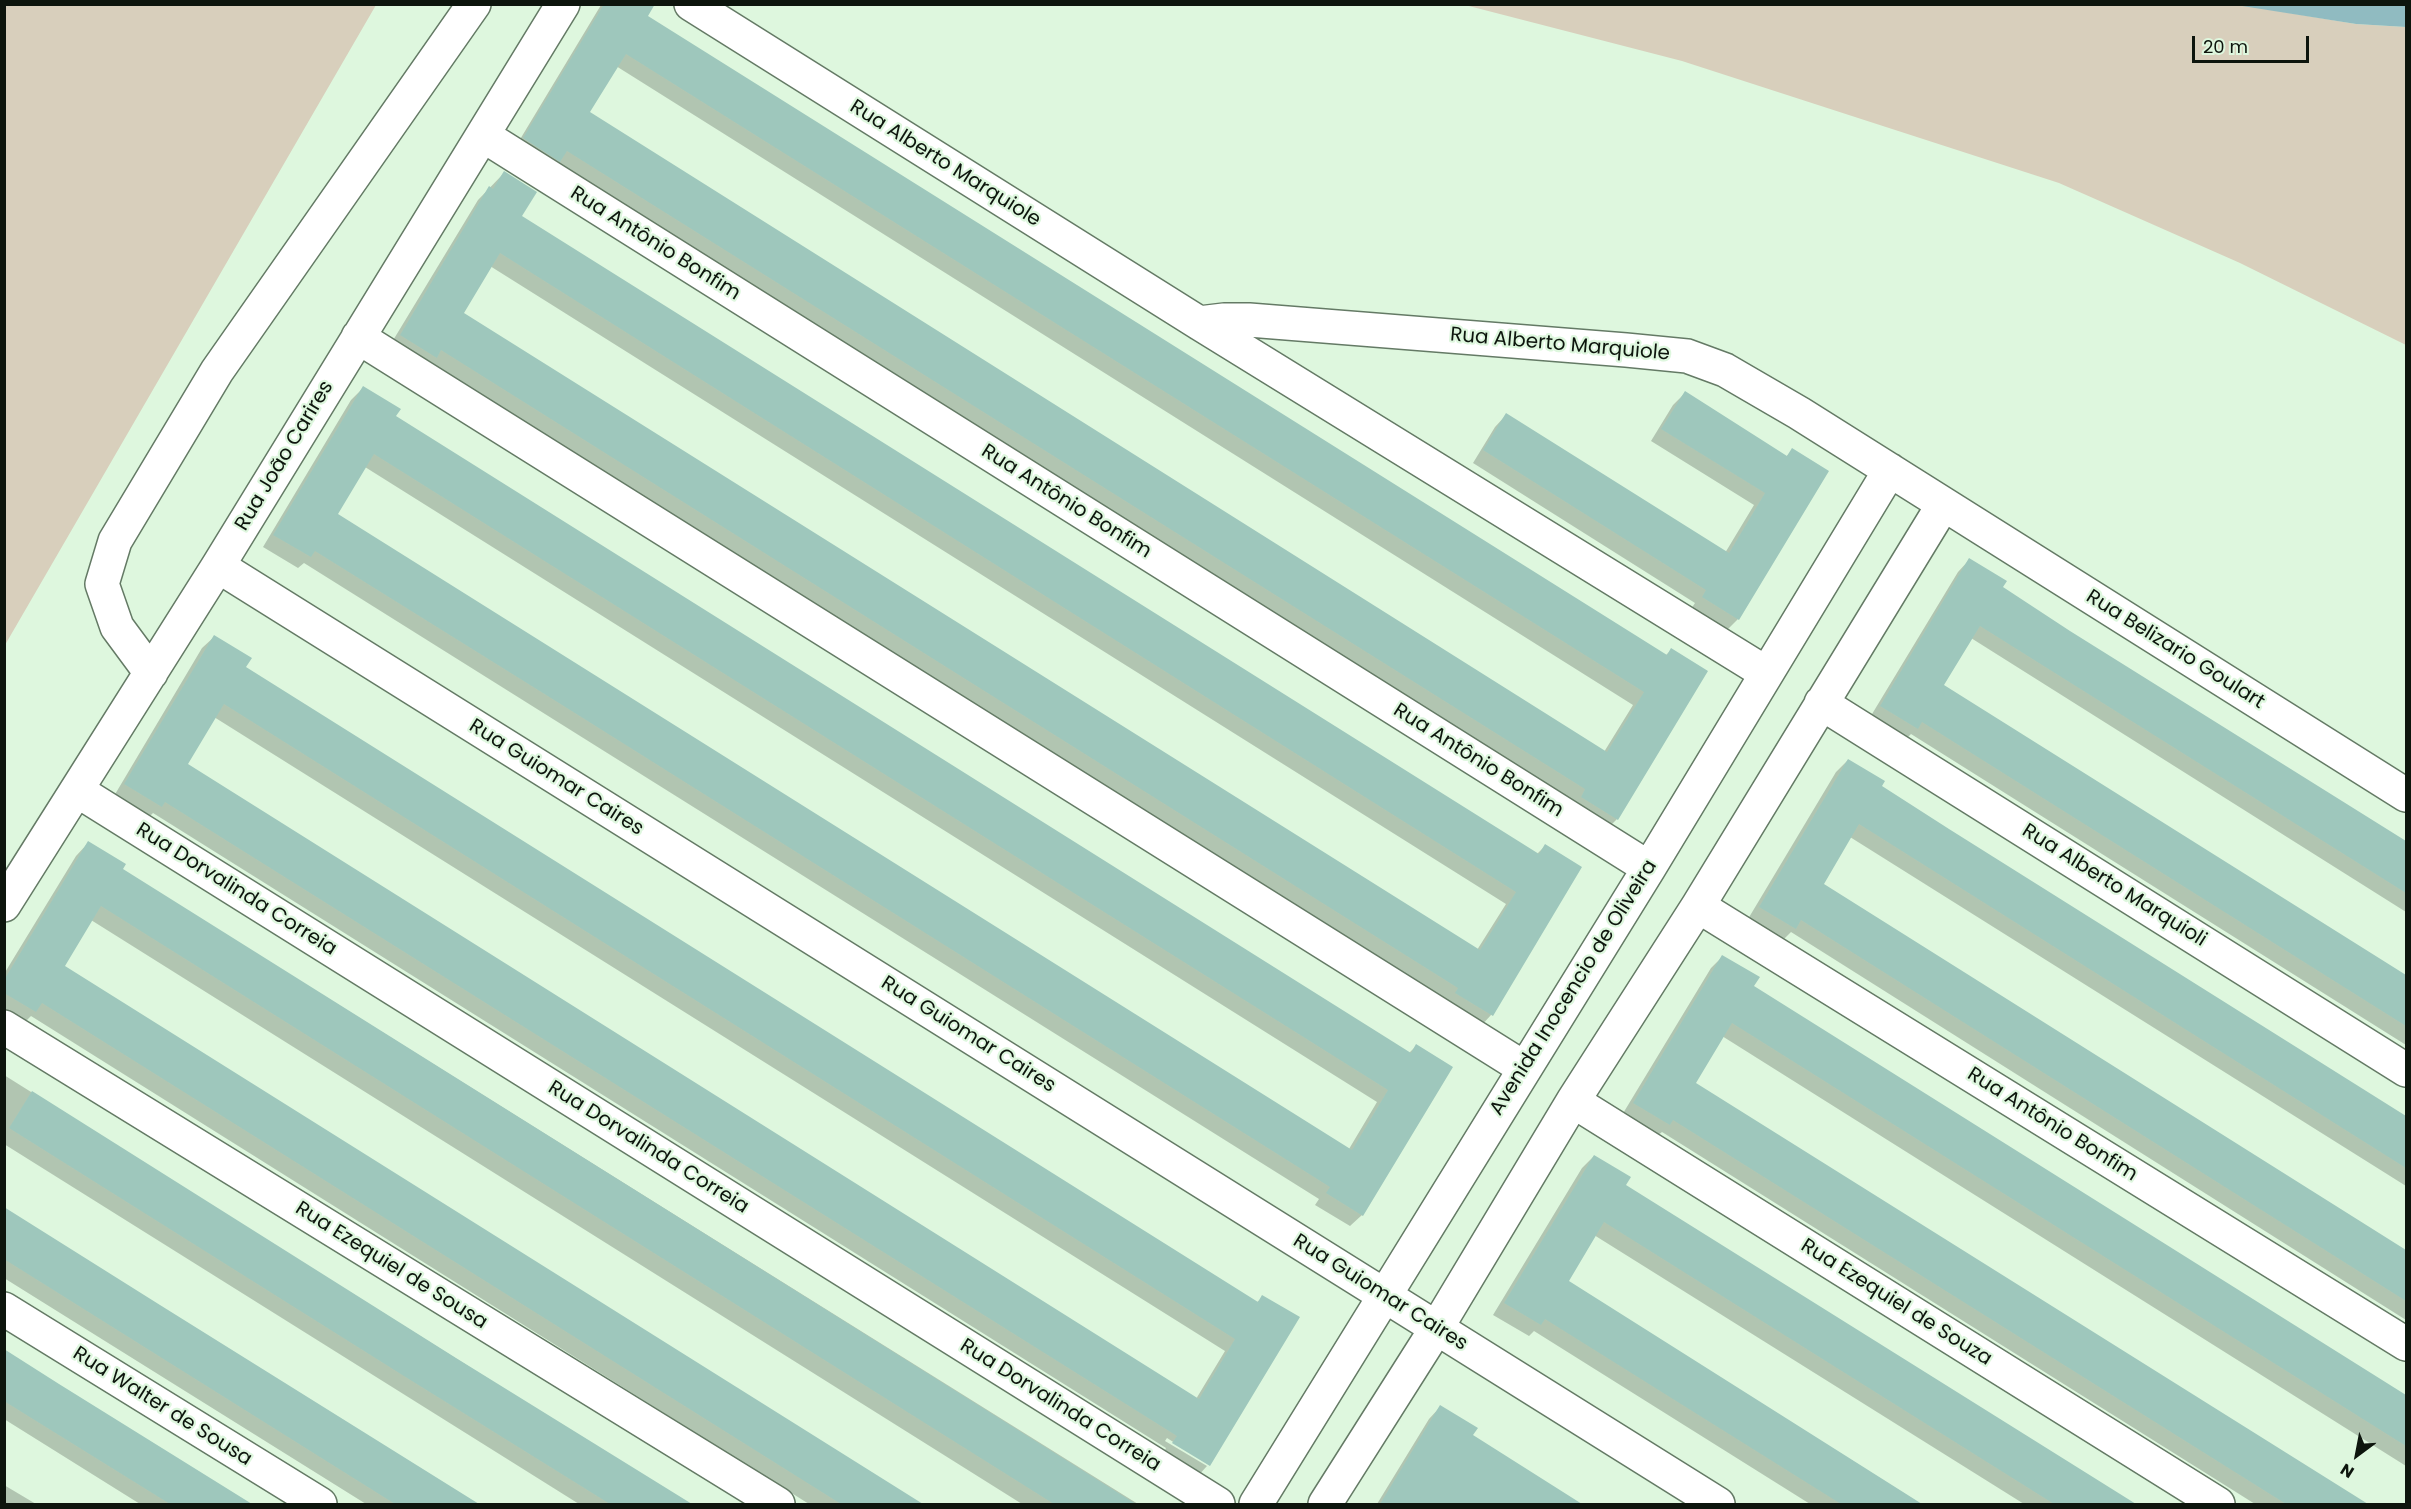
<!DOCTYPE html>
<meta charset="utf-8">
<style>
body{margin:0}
#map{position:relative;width:2411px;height:1509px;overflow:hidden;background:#def7de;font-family:Poppins,sans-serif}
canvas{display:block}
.frame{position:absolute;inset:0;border:6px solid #0d150d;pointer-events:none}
.north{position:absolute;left:2327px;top:1425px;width:60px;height:60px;-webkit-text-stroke:4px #def7de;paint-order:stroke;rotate:212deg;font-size:16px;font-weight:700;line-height:24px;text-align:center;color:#0d150d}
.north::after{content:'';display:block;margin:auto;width:21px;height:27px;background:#0d150d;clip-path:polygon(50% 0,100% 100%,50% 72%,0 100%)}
.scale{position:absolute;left:2192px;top:36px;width:117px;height:27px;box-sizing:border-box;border:3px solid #0d150d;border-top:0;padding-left:8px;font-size:18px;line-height:21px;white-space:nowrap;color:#0d150d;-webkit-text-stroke:4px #def7de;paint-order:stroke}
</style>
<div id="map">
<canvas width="2411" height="1509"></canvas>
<div class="frame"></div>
<div class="north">N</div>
<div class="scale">20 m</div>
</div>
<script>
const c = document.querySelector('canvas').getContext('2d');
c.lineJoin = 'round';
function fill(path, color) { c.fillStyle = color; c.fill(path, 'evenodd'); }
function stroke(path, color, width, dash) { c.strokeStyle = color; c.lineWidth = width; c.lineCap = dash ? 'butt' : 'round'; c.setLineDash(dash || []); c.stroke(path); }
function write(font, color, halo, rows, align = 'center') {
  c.font = font + ' Poppins,sans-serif'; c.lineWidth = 4.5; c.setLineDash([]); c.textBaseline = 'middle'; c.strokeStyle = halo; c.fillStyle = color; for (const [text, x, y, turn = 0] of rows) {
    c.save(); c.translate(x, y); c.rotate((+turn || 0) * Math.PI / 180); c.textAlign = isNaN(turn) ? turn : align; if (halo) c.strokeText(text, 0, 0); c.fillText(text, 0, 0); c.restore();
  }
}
const green = new Path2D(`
 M5,4l371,1 -371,640 -1,-640z
 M2236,4l120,20 50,3v318l-166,-82 -181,-80 -377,-122 -217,-56z`);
const water = new Path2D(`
 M2236,5h170v22l-50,-3z`);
const shadow = new Path2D(`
 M632,4l14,13 1019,639 6,-6 -54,169 -12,12 -35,-22 5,-7 -1018,-639 -44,-12 88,-146zM616,66l1017,639 -29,47 -1016,-639z
 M504,173l16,44 1017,637 8,-8 -54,169 -11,12 -35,-22 3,-5 -1018,-638 -6,6 -35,-21 89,-147zM490,266l1016,638 -29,46 -1015,-636z
 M363,388l31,29 1015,636 7,-7 -54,169 -12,11 -35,-21 4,-6 -1015,-636 -6,5 -35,-21 88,-147zM365,467l1012,635 -28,47 -1013,-635z
 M1685,393l101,64 6,-7 -54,169 -11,11 -36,-21 4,-6 -222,-140 22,-36 11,-12 219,138 29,-48 -103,-64 22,-36z
 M1969,560l32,27 68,45 337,211v69l-435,-274 -29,48 464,291v68l-495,-311 -6,6 -36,-21 89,-147z
 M214,637l30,31 1012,635 7,-6 -54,168 -42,-27 -2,3 42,25 -10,11 -35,-21 4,-8 -1013,-635 -4,4 -35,-21 88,-148zM214,717l1011,634 -29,48 -1010,-634z
 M1848,760l32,26 68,45 458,287v68l-556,-349 -29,47 585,368v68l-615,-388 -8,8 -35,-21 88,-147z
 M88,843l33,26 1017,635h-116l-931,-584 -28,46 856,538h-110l-778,-488 -8,8 -19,-11v-39l72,-118z
 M1723,956l29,31 654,410v69l-684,-430 -28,48 671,420h-110l-593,-372 -5,4 -35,-21 89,-147z
 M4,1075l684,429h-109l-575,-360z
 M1594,1156l30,29 509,319h-109l-430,-269 -27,46 354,223h-111l-276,-173 -5,5 -36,-21 89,-147z
 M4,1209l471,295h-109l-362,-226z
 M4,1351l245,153h-109l-136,-85z
 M1440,1407l31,29 109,68h-108l-31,-19 -12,19h-52l52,-85z
 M4,1485l32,19h-32z`);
const building = new Path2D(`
 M604,4h51l-7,12 1019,639 4,-7 37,23 -90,149 -37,-23 4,-8 -1018,-638 -7,11 -37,-24zM626,54l1018,638 -37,60 -1017,-640z
 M504,171l33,21 -15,24 1017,638 6,-10 37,23 -89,149 -38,-23 3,-5 -1017,-638 -4,8 -37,-23 89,-149 4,3zM500,253l1016,639 -36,58 -1016,-637z
 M363,386l38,23 -5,7 1015,637 5,-9 37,23 -90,149 -37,-23 4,-6 -771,-484 -244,-152 -4,6 -38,-22zM374,454l1014,636 -36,60 -1014,-636z
 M1685,391l102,65 5,-8 37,23 -90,149 -37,-23 4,-7 -223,-140 23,-37 223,140 36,-60 -104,-64z
 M1969,558l38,23 -4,6 67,44 336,210v52l-426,-267 -36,59 462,290v51l-484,-304 -4,7 -38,-23z
 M214,635l38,23 -6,9 1012,635 4,-7 38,22 -90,149 -38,-23 5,-7 -1012,-634 -3,5 -38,-23zM224,704l1011,635 -36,60 -1011,-635z
 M1848,759l37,22 -3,5 67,43 457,287v52l-547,-344 -35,60 582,366v51l-605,-381 -5,9 -37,-22z
 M88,841l38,23 -3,5 1013,635h-82l-953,-598 -36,60 858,538h-82l-799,-501 -6,9 -32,-19v-13z
 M1722,955l38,22 -6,9 652,409v51l-674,-423 -36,60 672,421h-82l-613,-384 -3,5 -37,-22z
 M32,1091l424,267 236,146h-82l-206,-128 -395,-248z
 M1594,1155l37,22 -5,8 510,319h-82l-450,-282 -35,59 353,223h-81l-296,-185 -4,6 -37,-22z
 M4,1207l156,98 319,199h-84l-391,-245z
 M4,1349l55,35 193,120h-82l-166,-103z
 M1440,1405l38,23 -5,7 109,69h-202z`);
const minor = new Path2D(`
 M691,4l508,319 567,350
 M484,136l1165,732
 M1199,323l25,-3h25l377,30 61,6 38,14 74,43 607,382
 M358,337l1166,731
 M218,566l1500,938
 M151,673l-34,-46 -15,-43 13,-43 102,-170 257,-367
 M1821,703l585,367
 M78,791l1140,713
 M4,905l214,-339 345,-562
 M1698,906l708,438
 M4,1027l774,477
 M1573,1101l645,403
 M4,1309l316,195
 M1256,1504l393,-636 241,-398
 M1325,1504l111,-175 137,-228 125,-195 245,-401`);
const streetNames = [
 ["Rua Alberto Marquiole",945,164,32],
 ["Rua Antônio Bonfim",655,244,32],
 ["Rua Alberto Marquiole",1560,345,5],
 ["Rua João Carires",285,456,-59],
 ["Rua Antônio Bonfim",1066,502,32],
 ["Rua Belizario Goulart",2175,650,32],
 ["Rua Antônio Bonfim",1478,761,32],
 ["Rua Guiomar Caires",556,778,32],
 ["Rua Alberto Marquioli",2114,886,32],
 ["Rua Dorvalinda Correia",236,890,32],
 ["Avenida Inocencio de Oliveira",1574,988,-58],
 ["Rua Guiomar Caires",968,1035,32],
 ["Rua Antônio Bonfim",2052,1125,32],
 ["Rua Dorvalinda Correia",648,1148,32],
 ["Rua Ezequiel de Sousa",391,1266,32],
 ["Rua Guiomar Caires",1380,1293,32],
 ["Rua Ezequiel de Souza",1896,1303,32],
 ["Rua Dorvalinda Correia",1060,1406,32],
 ["Rua Walter de Sousa",162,1407,32]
];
fill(green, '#d8cfbc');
fill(water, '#90bbc1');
fill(shadow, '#0003');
fill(building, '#9ec7bc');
stroke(minor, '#647a65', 36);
stroke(minor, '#fff', 33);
write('20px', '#0d150d', '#def7de', streetNames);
</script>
